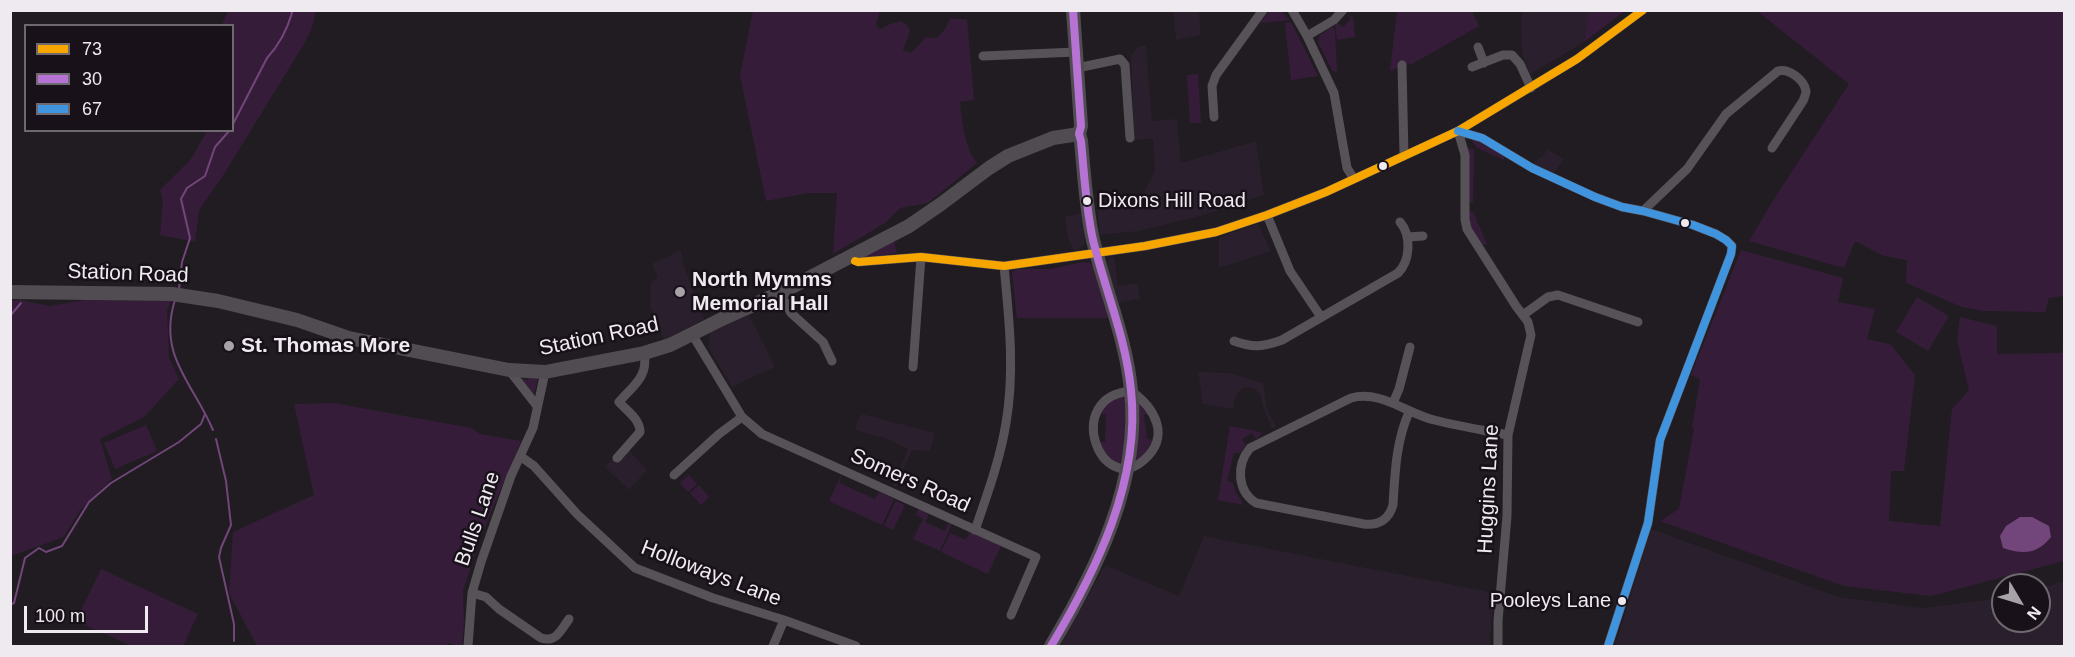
<!DOCTYPE html>
<style>
body{margin:0}
#map{position:relative;width:2075px;height:657px;overflow:hidden;background:#201c21;font-family:Helvetica,sans-serif}
canvas{display:block}
.frame{position:absolute;inset:0;border:12px solid #efeaf0;pointer-events:none}
.legend{position:absolute;left:24px;top:24px;width:210px;height:108px;box-sizing:border-box;background:#181119;border:2px solid #6e686f;margin:0;padding:8px 10px;list-style:none;font-size:18px;color:#efeaf0}
.legend li{display:flex;align-items:center;gap:12px;height:30px}
.legend b{width:30px;border:2px solid #6e686f}
.north{position:absolute;left:1991px;top:573px;width:60px;height:60px;box-sizing:border-box;background:#181119;border:2px solid #6e686f;border-radius:50%;rotate:128deg;font-size:16px;font-weight:700;line-height:24px;text-align:center;color:#efeaf0}
.north::after{content:'';display:block;margin:auto;width:21px;height:27px;background:#a7a2a8;clip-path:polygon(50% 0,100% 100%,50% 72%,0 100%)}
.scale{position:absolute;left:24px;top:606px;width:124px;height:27px;box-sizing:border-box;border:3px solid #efeaf0;border-top:0;padding-left:8px;font-size:18px;line-height:21px;white-space:nowrap;color:#efeaf0;-webkit-text-stroke:4px #181119;paint-order:stroke}
</style>
<div id="map">
<canvas width="2075" height="657"></canvas>
<div class="frame"></div>
<ul class="legend">
<li><b style="height:8px;background:#f7a600"></b>73</li>
<li><b style="height:8px;background:#b673d3"></b>30</li>
<li><b style="height:8px;background:#4094de"></b>67</li>
</ul>
<div class="north">N</div>
<div class="scale">100 m</div>
</div>
<script>
const c = document.querySelector('canvas').getContext('2d');
c.lineJoin = 'round';
function fill(path, color) { c.fillStyle = color; c.fill(path, 'evenodd'); }
function stroke(path, color, width, dash) { c.strokeStyle = color; c.lineWidth = width; c.lineCap = dash ? 'butt' : 'round'; c.setLineDash(dash || []); c.stroke(path); }
function write(font, color, halo, rows, align = 'center') {
  c.font = font + ' Helvetica,sans-serif'; c.lineWidth = 5; c.setLineDash([]); c.textBaseline = 'middle'; c.strokeStyle = halo; c.fillStyle = color; for (const [text, x, y, turn = 0] of rows) {
    c.save(); c.translate(x, y); c.rotate((+turn || 0) * Math.PI / 180); c.textAlign = isNaN(turn) ? turn : align; if (halo) c.strokeText(text, 0, 0); c.fillText(text, 0, 0); c.restore();
  }
}
const built = new Path2D(`
 M1173,11h26l2,24 -25,5z
 M1523,11h65l-4,31 -55,33 -7,-23 -1,-31z
 M1146,45l6,76 25,-2 4,44 75,-22 8,54 -57,19 -68,17 -39,4 -3,-25 40,-3 18,-37 -2,-31 -19,1 -3,-85 7,-8z
 M1547,149l17,10 -10,14 -22,-10 12,-8z
 M1082,213l3,23 -1,8 -5,5 -6,1 -5,-12 -3,-21z
 M1258,224l13,27 -52,17v-31z
 M681,250l2,13 21,56 -40,21 -14,-33 1,-25 7,-4 -6,-14z
 M1114,257l4,29 19,-3 3,16 -21,4 -11,-35 -1,-8z
 M749,315l26,52 -43,20 -24,-40 2,-15z
 M1198,372l32,1 33,10 4,26 9,18 -4,2 -9,-23 -3,-12 -6,-5 -9,-2 -5,3 -5,7 -2,12 -30,-5z
 M862,414l73,19 -5,18 -18,-1 -16,37 -3,-2 15,-36 -20,-10 -33,-9 2,-9z
 M636,433l-8,16 19,21 -18,20 -24,-23z
 M1651,529l188,68 83,11 81,-10v23h36v-32l25,-8v65h-449z
 M1204,536l290,57 -4,46 2,7h-432l45,-81 74,31z`);
const green = new Path2D(`
 M1270,10l11,1 8,9 -29,3z
 M228,11h88l-5,19 -7,14 -80,130 -25,36 -4,32 -35,-7 3,-33 -3,-12 31,-31 16,-28 25,-1v-104l-10,-1z
 M753,11h127l-4,13 1,3 4,2 9,-5 11,-3 6,4 3,6 -7,19 8,3 15,-16 11,1 8,-9 5,-10h17l7,81 -14,2c2,20 4,44 17,61l-49,40 -28,5 -15,15 -52,31 4,-61h-29l-42,8 -26,-126z
 M1397,11h75l7,15 -67,38 -10,1 -12,6z
 M1588,11v-1l37,1 -41,31z
 M1757,11h307v285l-15,2 -4,14 -61,-1 -22,-4 -56,-24 1,-23 -23,-4 -29,-15 -11,27 -95,-27 25,-42 75,-115z
 M1347,15l6,2 2,20 -18,3 -2,-15 2,-2 6,4 8,-8z
 M1290,22l2,2 26,52 -27,4 -6,-57z
 M1332,27l3,3 2,44 -5,-4 -14,-28 2,-7z
 M1198,74l3,49h-11l-3,-48z
 M1471,139l5,1 28,15v5l-27,-12z
 M1466,148l8,1 -1,54 -4,-1z
 M1467,211l6,1 14,32 -7,2 -10,-20z
 M894,241l3,12 -33,5 -1,-3z
 M1741,250l102,28 -5,24 37,7 -8,30 23,5 25,31 -11,96h-13l-2,50 51,5 12,-117 17,-19 -12,-50 3,-23 37,9v28l65,-1 2,-32v240l-133,35 -87,-10 -184,-65 19,-12 15,-80 -2,-1 8,-49 -9,-4z
 M1082,262l9,1 3,4 15,46 -2,5h-90l-5,-46 6,-3h33z
 M1917,297l32,19 -21,35 -32,-19z
 M20,300l30,6 35,-6 86,1 -4,10 2,47 10,21 -35,38 -44,22 12,40 -32,31 -16,27 -53,19 -1,-255z
 M521,378l7,2v-2h10l-4,18z
 M1125,395c1,18 3,54 -6,69l-11,-4 -10,-18h7l1,-28h-6l6,-13z
 M1139,401l10,13 -5,1 3,24 6,1 -12,19 -6,2 4,-37z
 M334,403l137,25 9,6 41,7 -42,100 -16,50 1,33 -2,22h-7l-6,-3 -2,3h-190l-28,-53 4,-61 81,-37 -20,-91z
 M146,425l11,26 -42,18 -11,-26z
 M1230,426l30,6 2,2 -6,5 -4,-6 -10,6 4,6 -6,8h-6l-7,28 6,2 2,8 9,14 -26,-5z
 M689,475l8,9 -9,8 -8,-9z
 M841,475l1,1 -3,7 36,16 4,-7 15,7 -12,26 -53,-24z
 M699,485l10,12 -8,8 -11,-12z
 M896,501l9,4 -12,25 -9,-4z
 M918,509l11,5 -4,8 20,9 4,-8 3,1 -12,27 -27,-12 10,-20 -7,-4z
 M970,532l31,14 -13,28 -47,-22 9,-19 16,7z
 M101,569l97,45 -15,32h-52l-55,-25z`);
const water = new Path2D(`
 M2020,517h12l17,9 2,11c-14,17 -27,18 -48,11l-3,-12 6,-10z`);
const stream = new Path2D(`
 M232,126l35,-68c13,-14 20,-28 25,-45l-2,-3
 M179,289l3,-27 8,-24 -9,-39 6,-11 18,-12 10,-29 15,-17
 M175,300c-18,56 19,84 38,130
 M10,316l11,-13
 M216,439l10,42 5,44 -10,23 -2,9 15,67v17
 M10,605l4,-2 11,-45 14,-10 7,4 16,-6 27,-44 22,-19 68,-41 22,-18 4,-10`);
const street = new Path2D(`
 M1292,10l15,26 27,57 13,75 7,11
 M1307,36l27,-16 9,-10
 M1478,47l6,16
 M983,56l93,-4
 M1402,65l2,91
 M1472,67l31,-12h9l8,9 11,24
 M1077,68l43,-9 5,6 5,73
 M1214,117l-2,-31 4,-11 47,-65
 M1458,131l24,7 50,30 63,29 27,10 21,4 50,14 23,9 10,6 6,6 -1,8 -71,186 -12,83 -40,123
 M1458,131l7,24v64l2,10 49,77 12,16 3,13 -23,100 -1,81 -9,105v25
 M1643,211l44,-42 39,-55 52,-43c10,-3 26,8 28,20 0,4 -2,7 -3,10l-31,47
 M1267,215l23,56 31,46
 M1407,237l16,-1
 M852,257l6,5 63,-5 83,9 141,-20 71,-14 51,-17 59,-23 132,-61 119,-72 66,-49
 M780,293l11,20 32,29 9,19
 M1523,315l25,-18 10,-2 80,27
 M692,334l50,83 20,17 274,123 -25,58
 M1234,341c19,7 29,6 48,-1l116,-67c12,-12 14,-37 2,-51
 M913,367l8,-110
 M509,370l28,36
 M1131,391c24,17 40,45 13,69 -43,38 -82,-63 -13,-69z
 M1393,403l6,-14 11,-42
 M1409,412c-13,30 -14,60 -16,93 -4,14 -14,21 -29,19l-108,-21c-19,-12 -20,-38 -6,-55l101,-50c30,-8 55,15 83,22 24,6 49,10 74,15
 M520,456l14,10 43,48 58,54 78,30 71,22 72,26
 M617,458l23,-26c0,-13 -13,-21 -21,-30 14,-16 30,-26 25,-49
 M674,475l45,-41 23,-17
 M975,530c12,-35 25,-70 31,-107 9,-52 3,-105 -2,-157
 M472,593l14,4 13,12 42,29c15,5 20,-8 28,-19
 M468,646l4,-53 9,-31 30,-86 22,-48 12,-56
 M773,646l11,-26`);
const secondary = new Path2D(`
 M10,292l162,2 46,7 79,19 52,18 160,32 36,2 99,-19 26,-8 54,-27 56,-25 129,-67 32,-22 48,-36 19,-12 45,-18 26,-4
 M1051,646c45,-75 90,-165 80,-256 -5,-52 -26,-100 -38,-150 -7,-31 -9,-68 -12,-99l-2,-7 2,-8 -8,-116`);
const bus1 = new Path2D(`
 M855,261l3,1 63,-5 83,9 141,-20 71,-14 51,-17 59,-23 132,-61 119,-72 66,-49`);
const bus2 = new Path2D(`
 M1051,646c45,-75 90,-165 80,-256 -5,-52 -26,-100 -38,-150 -7,-31 -9,-68 -12,-99l-2,-7 2,-8 -8,-116`);
const bus3 = new Path2D(`
 M1458,131l24,7 50,30 63,29 27,10 21,4 50,14 23,9 10,6 6,6 -1,8 -71,186 -12,83 -40,123`);
const markers = [
 [1383,166,5,"#efeaf0"],
 [1087,201,5,"#efeaf0"],
 [1685,223,5,"#efeaf0"],
 [680,292,6,"#a7a2a8"],
 [229,346,6,"#a7a2a8"],
 [1622,601,5,"#efeaf0"]
];
const busNames = [
 ["Dixons Hill Road",1098,201],
 ["Pooleys Lane",1611,601,"right"]
];
const streetNames = [
 ["Station Road",128,274,2],
 ["Station Road",599,337,-12],
 ["Somers Road",910,481,24],
 ["Huggins Lane",1489,489,-87],
 ["Bulls Lane",478,519,-71],
 ["Holloways Lane",711,574,21]
];
const poiNames = [
 ["North Mymms",692,280],
 ["Memorial Hall",692,304],
 ["St. Thomas More",241,346]
];
fill(built, '#2a1f2c');
fill(green, '#351d39');
fill(water, '#72467a');
stroke(stream, '#72467a', 2);
stroke(street, '#565257', 9);
stroke(secondary, '#514c52', 14);
stroke(bus1, '#f7a600', 8);
stroke(bus2, '#b673d3', 8);
stroke(bus3, '#4094de', 8);
for (const [x, y, r, color] of markers) { const dot = new Path2D(); dot.arc(x, y, r, 0, 2 * Math.PI); c.fillStyle = color; c.fill(dot); stroke(dot, '#181119', 2); }
write('20px', '#efeaf0', '#181119', busNames, 'left');
write('21px', '#efeaf0', '#181119', streetNames);
write('bold 21px', '#efeaf0', '#181119', poiNames, 'left');
</script>
